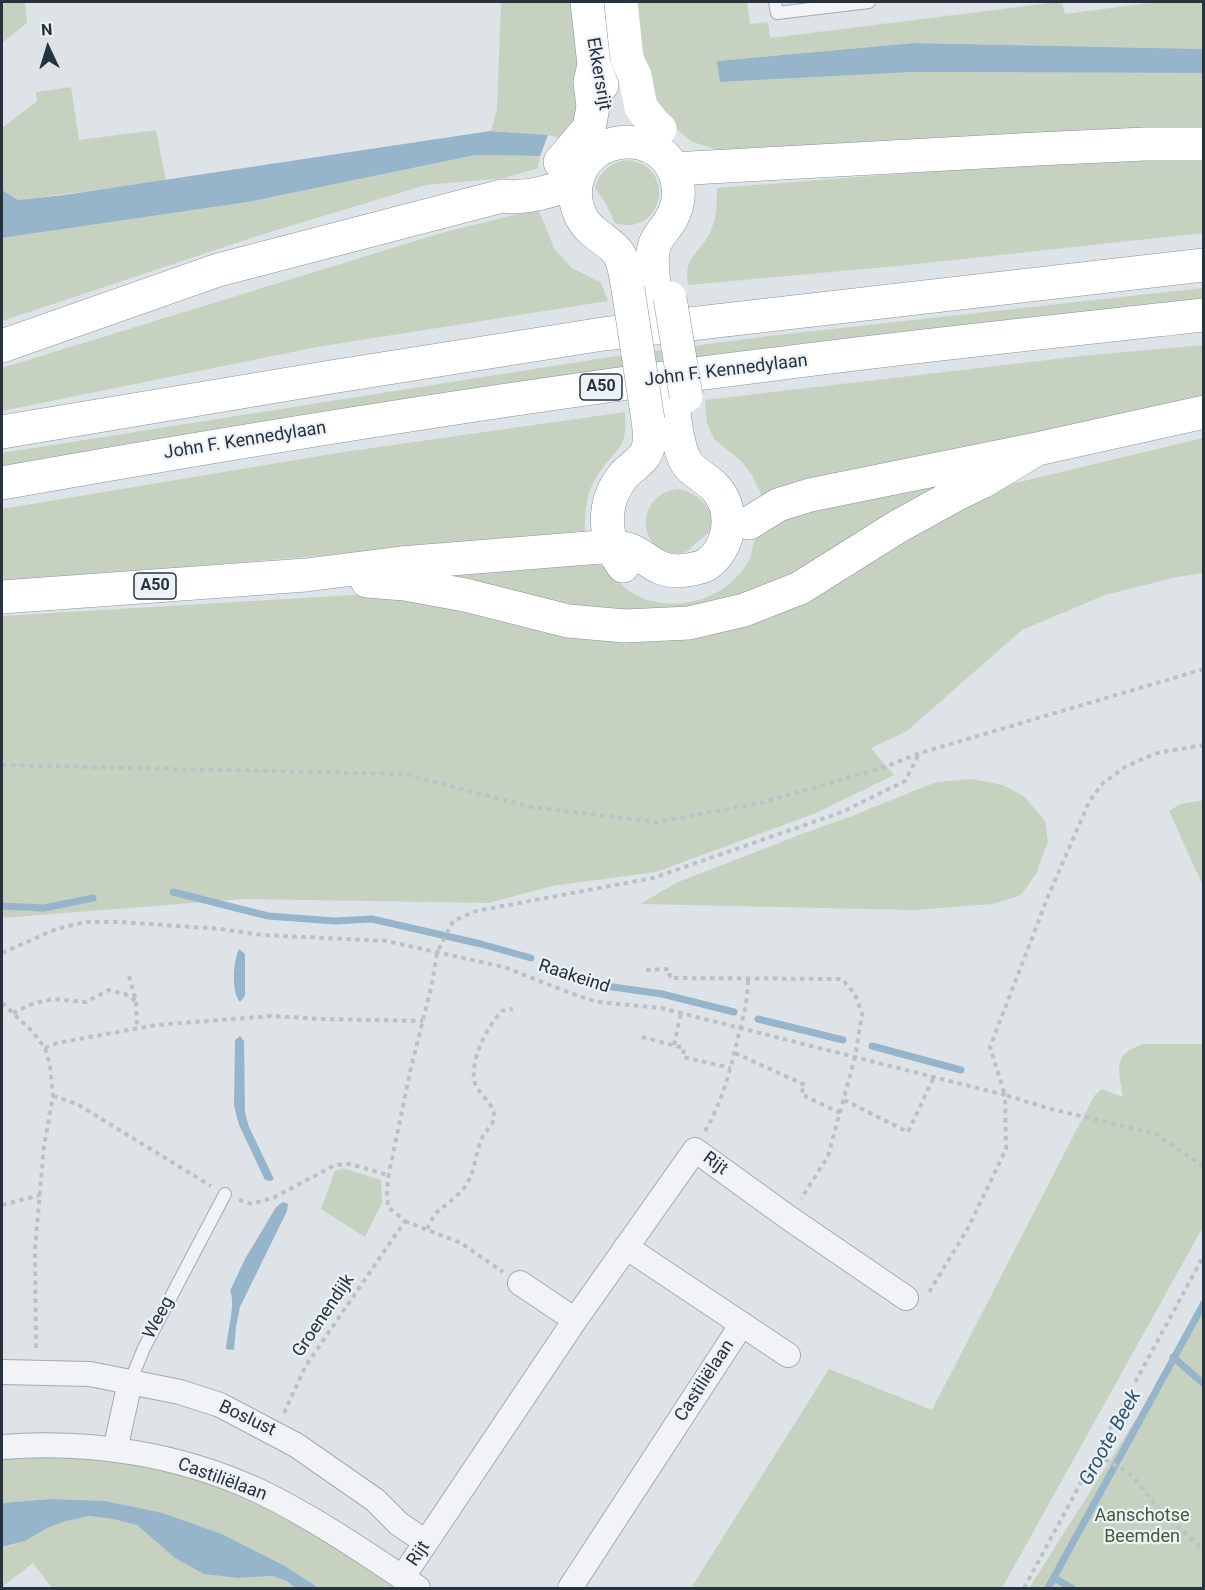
<!DOCTYPE html>
<meta charset="utf-8">
<style>
body{margin:0}
#map{position:relative;width:1205px;height:1590px;overflow:hidden;background:#dee3e8;font-family:Roboto,sans-serif}
canvas{display:block}
.frame{position:absolute;inset:0;border:3px solid #27323f;pointer-events:none}
.north{position:absolute;left:18px;top:18px;width:60px;height:60px;-webkit-text-stroke:4px #edf2f6;paint-order:stroke;rotate:356deg;font-size:16px;font-weight:700;line-height:24px;text-align:center;color:#27323f}
.north::after{content:'';display:block;margin:auto;width:21px;height:27px;background:#27323f;clip-path:polygon(50% 0,100% 100%,50% 72%,0 100%)}
</style>
<div id="map">
<canvas width="1205" height="1590"></canvas>
<div class="frame"></div>
<div class="north">N</div>
</div>
<script>
const c = document.querySelector('canvas').getContext('2d');
c.lineJoin = 'round';
function fill(path, color) { c.fillStyle = color; c.fill(path, 'evenodd'); }
function stroke(path, color, width, dash) { c.strokeStyle = color; c.lineWidth = width; c.lineCap = dash ? 'butt' : 'round'; c.setLineDash(dash || []); c.stroke(path); }
function write(font, color, halo, rows, align = 'center') {
  c.font = font + ' Roboto,sans-serif'; c.lineWidth = 4.5; c.setLineDash([]); c.textBaseline = 'middle'; c.strokeStyle = halo; c.fillStyle = color; for (const [text, x, y, turn = 0] of rows) {
    c.save(); c.translate(x, y); c.rotate((+turn || 0) * Math.PI / 180); c.textAlign = isNaN(turn) ? turn : align; if (halo) c.strokeText(text, 0, 0); c.fillText(text, 0, 0); c.restore();
  }
}
const green = new Path2D(`
 M2,2h23l2,21 -25,20z
 M501,2h74l6,82 -6,43 -13,12 -14,-4 -57,-4 6,-21z
 M636,2h111l3,22 18,-2 2,16 288,-36h4l3,12 90,-12h48v47l-289,-6 -196,18 3,21 193,-10 289,1v56l-479,23 -31,-10 -33,-25 -12,-18z
 M71,87l8,53 77,-10 10,51 -148,19 -16,-10v-62l35,-27 -1,-9z
 M477,155l63,1 -2,12 -33,10 -79,7 -169,51 -255,85v-83l246,-36z
 M627,160c52,6 36,78 -12,63l-8,-17 -12,-19c5,-16 16,-25 32,-27z
 M1203,160v73l-295,32 -220,20c-5,-30 13,-31 23,-55 6,-14 6,-27 6,-42l322,-25z
 M538,209l17,41 17,18 29,15 7,18 -291,46 -315,64v-43l439,-135z
 M1203,288v15l-1201,166v-16l608,-96 159,-21z
 M1203,345v55l-441,96 -10,-21 -11,-14 -26,-21 -5,-9 -3,-8 -2,-23 376,-44z
 M625,412c3,36 -7,34 -26,61 -13,18 -14,37 -14,58l-176,17 -407,35v-74l335,-56z
 M1203,438v135l-26,4 -72,18 -83,35 -115,101 -36,17 23,27 -78,38 -160,59 -104,14 -63,17 -246,-4 -241,19v-302l401,-24 220,45 214,-60 174,-93z
 M981,477l-155,86 -86,38 -115,15 -223,-40 183,-14c6,1 13,2 18,4 8,5 13,13 20,20 6,6 19,13 28,15 38,9 79,-6 98,-41 3,-6 3,-12 5,-18 5,-13 14,-18 24,-26z
 M678,489c18,2 42,22 31,43 -3,4 -10,8 -14,12 -7,7 -10,10 -20,9 -40,-3 -39,-59 3,-64z
 M972,779l31,6 22,12 20,24 3,20 -12,33 -15,21 -28,9 -78,6 -275,-6 38,-22 124,-48 50,-18 74,-30 11,-4z
 M1203,800h1l-1,86 -34,-75 11,-7z
 M1144,1044h59v183l-201,361h-311l138,-219 103,41 162,-314 8,-7 21,8c-4,-27 -12,-43 21,-53z
 M343,1168l38,12 1,23 -17,34 -44,-28 14,-38z
 M1203,1304v284h-174l142,-224z
 M37,1457c36,2 74,1 110,9 91,19 174,71 250,122h-78l-34,-22 -63,-32 -59,-21 -57,-12 -56,-2 -48,4v-44z
 M89,1516l24,3 24,6 38,33 64,20 34,-2 13,5 10,7h-244l-19,-25 -31,24v-40c17,-1 29,-12 44,-19 14,-6 29,-9 43,-12z`);
const water = new Path2D(`
 M914,43l289,6v24l-289,-1 -194,10 -3,-21z
 M490,131l58,4 -8,21 -64,-1 -228,47 -246,36v-48l16,10 46,-5z
 M239,949l6,5v42l-5,6c-9,-10 -7,-41 -1,-53z
 M240,1036l4,5 1,71 4,15 25,52 -3,2 -6,-1 -26,-55 -5,-19 1,-66z
 M283,1202l5,2 -1,7 -47,96 -4,20 -2,23 -8,-1c1,-16 10,-45 4,-58l15,-32 31,-52z
 M50,1499l56,2 57,12 59,21 63,32 34,22h-23l-10,-7 -13,-5 -34,2 -35,-4 -29,-16 -38,-33 -24,-6 -24,-3 -26,6 -16,6 -22,13 -23,6v-44z`);
const stream = new Path2D(`
 M173,892l95,24 67,5 37,-2 109,25 50,14
 M2,906l42,2 49,-10
 M558,969l34,15 70,10 72,18
 M758,1019l85,21
 M872,1046l89,24
 M1173,1357l31,27
 M1054,1578l18,10
 M1048,1588l156,-285`);
const path = new Path2D(`
 M1204,745l-47,8 -15,6 -17,8 -23,17 -13,18 -40,92 -59,153 15,48 46,14 105,25 48,33
 M2,765l403,9 126,33 126,15 103,-19 122,-35 38,-15 284,-84
 M2,953l54,-24 29,-7h36l100,7 41,6 124,6 118,26 66,26 27,9 64,6 344,87 1,54 -38,79 -40,66
 M646,970l23,-1 1,9 172,1 13,15 7,20 -7,43 -27,99 -27,43
 M129,976l7,25 1,28
 M2,1003l30,28 13,17 5,18 3,30 -9,50 -9,103 1,102
 M13,1013l19,-9 20,-5 34,3 23,-12 16,4 11,7
 M642,1037l42,11 -1,9 48,11
 M674,1045l7,-32
 M45,1048l12,-5 99,-18 115,-9 51,3 101,2
 M735,1053l70,32 -4,9 39,19
 M53,1096l24,8 134,82
 M844,1100l64,32 26,-55
 M705,1131c18,-31 26,-63 34,-98 5,-19 9,-36 9,-55
 M239,1200l13,4 23,-7 60,-32 15,-1 38,11
 M2,1205l38,-10
 M405,1221l56,22 42,29
 M427,1229c3,-5 5,-11 9,-16 9,-8 20,-15 28,-25 11,-14 11,-35 19,-52 3,-6 11,-11 11,-19 1,-12 -13,-21 -18,-31 -9,-21 11,-60 26,-75l11,-2
 M284,1413l21,-46 100,-146 -17,-14 -1,-14 1,-15 22,-106 22,-88 5,-31 16,-32 23,-10 177,-33 189,-66 63,-31 14,-27
 M1097,1455l29,16 9,8 28,35 41,36
 M1024,1588l180,-333`);
const lane = new Path2D(`
 M775,2l2,11 92,-11
 M130,1382l14,-34 81,-154`);
const street = new Path2D(`
 M626,1247l162,108
 M520,1283l55,37
 M2,1372l88,2 90,18 40,13 76,40 79,55 24,24 27,18
 M2,1447c87,-7 177,7 257,44 56,27 108,63 159,97
 M115,1450l15,-68
 M402,1578l173,-258 120,-170 94,68 117,80
 M570,1588l172,-264`);
const secondary = new Path2D(`
 M621,2l6,57 8,17 6,31 12,16 7,6`);
const highway = new Path2D(`
 M587,2l7,63 8,20
 M560,162l29,-34 4,-21 -3,-25 4,-17
 M673,169l364,-20 108,-5h59
 M628,289c-2,-11 -3,-24 -9,-35 -6,-9 -16,-14 -24,-21 -16,-12 -23,-33 -18,-53 12,-48 84,-52 99,-4 5,17 2,34 -8,48 -5,8 -12,14 -14,23 -5,17 1,38 3,55
 M2,346l216,-76 284,-74c26,3 51,-5 75,-15
 M2,432l329,-55 272,-43 601,-69
 M2,483c254,-45 509,-87 765,-118 145,-19 291,-34 437,-50
 M749,523l29,-18 32,-10 227,-46 167,-37
 M623,566c-20,-28 -22,-64 1,-91 8,-9 21,-15 24,-27 3,-9 1,-19 0,-28
 M367,581l38,3 60,11 103,26 57,5 64,-3 55,-13 56,-22 97,-61 58,-32 27,-13 55,-33
 M2,597l304,-22 95,-12 200,-16c10,0 23,0 32,4 17,9 24,20 46,20 8,-1 19,-2 27,-6 24,-16 29,-52 12,-74 -9,-13 -26,-17 -33,-31 -9,-19 -10,-43 -13,-64`);
const highwayBridge = new Path2D(`
 M628,289l20,131
 M670,298l16,98`);
const shields = [
 [601,387,42],
 [155,586,42]
];
const shieldNames = [
 ["A50",601,387],
 ["A50",155,586]
];
const streetNames = [
 ["Ekkersrijt",598,74,80],
 ["John F. Kennedylaan",726,371,-7],
 ["John F. Kennedylaan",245,441,-9],
 ["Raakeind",574,977,18],
 ["Rijt",715,1164,36],
 ["Groenendijk",324,1316,-56],
 ["Weeg",159,1318,-62],
 ["Castiliëlaan",705,1381,-57],
 ["Boslust",247,1419,25],
 ["Castiliëlaan",222,1480,20],
 ["Rijt",419,1554,-56]
];
const parkNames = [
 ["Aanschotse",1142,1516],
 ["Beemden",1142,1537]
];
const waterNames = [
 ["Groote Beek",1111,1438,-61]
];
fill(green, '#c6d2bf');
fill(water, '#97b5ca');
stroke(stream, '#97b5ca', 7);
stroke(lane, '#a3aab2', 14);
stroke(street, '#a3aab2', 26);
stroke(highway, '#85929f', 34);
stroke(path, '#bcc1c6', 4, [4.5, 4.5]);
stroke(lane, '#f1f3f6', 12);
stroke(street, '#f1f3f6', 24);
stroke(secondary, '#fff', 33);
stroke(highway, '#fff', 33);
stroke(highwayBridge, '#85929f', 34, []);
stroke(highwayBridge, '#fff', 33);
for (const [x, y, w] of shields) { const box = new Path2D(); box.roundRect(x - w / 2, y - 13, w, 26, 4.5); c.fillStyle = '#edf2f6'; c.fill(box); stroke(box, '#27323f', 1.5); }
write('bold 16px', '#27323f', null, shieldNames);
write('18px', '#27323f', '#edf2f6', streetNames);
write('18px', '#3f5b34', '#edf2f6', parkNames);
write('italic 20px', '#305574', '#edf2f6', waterNames);
</script>
